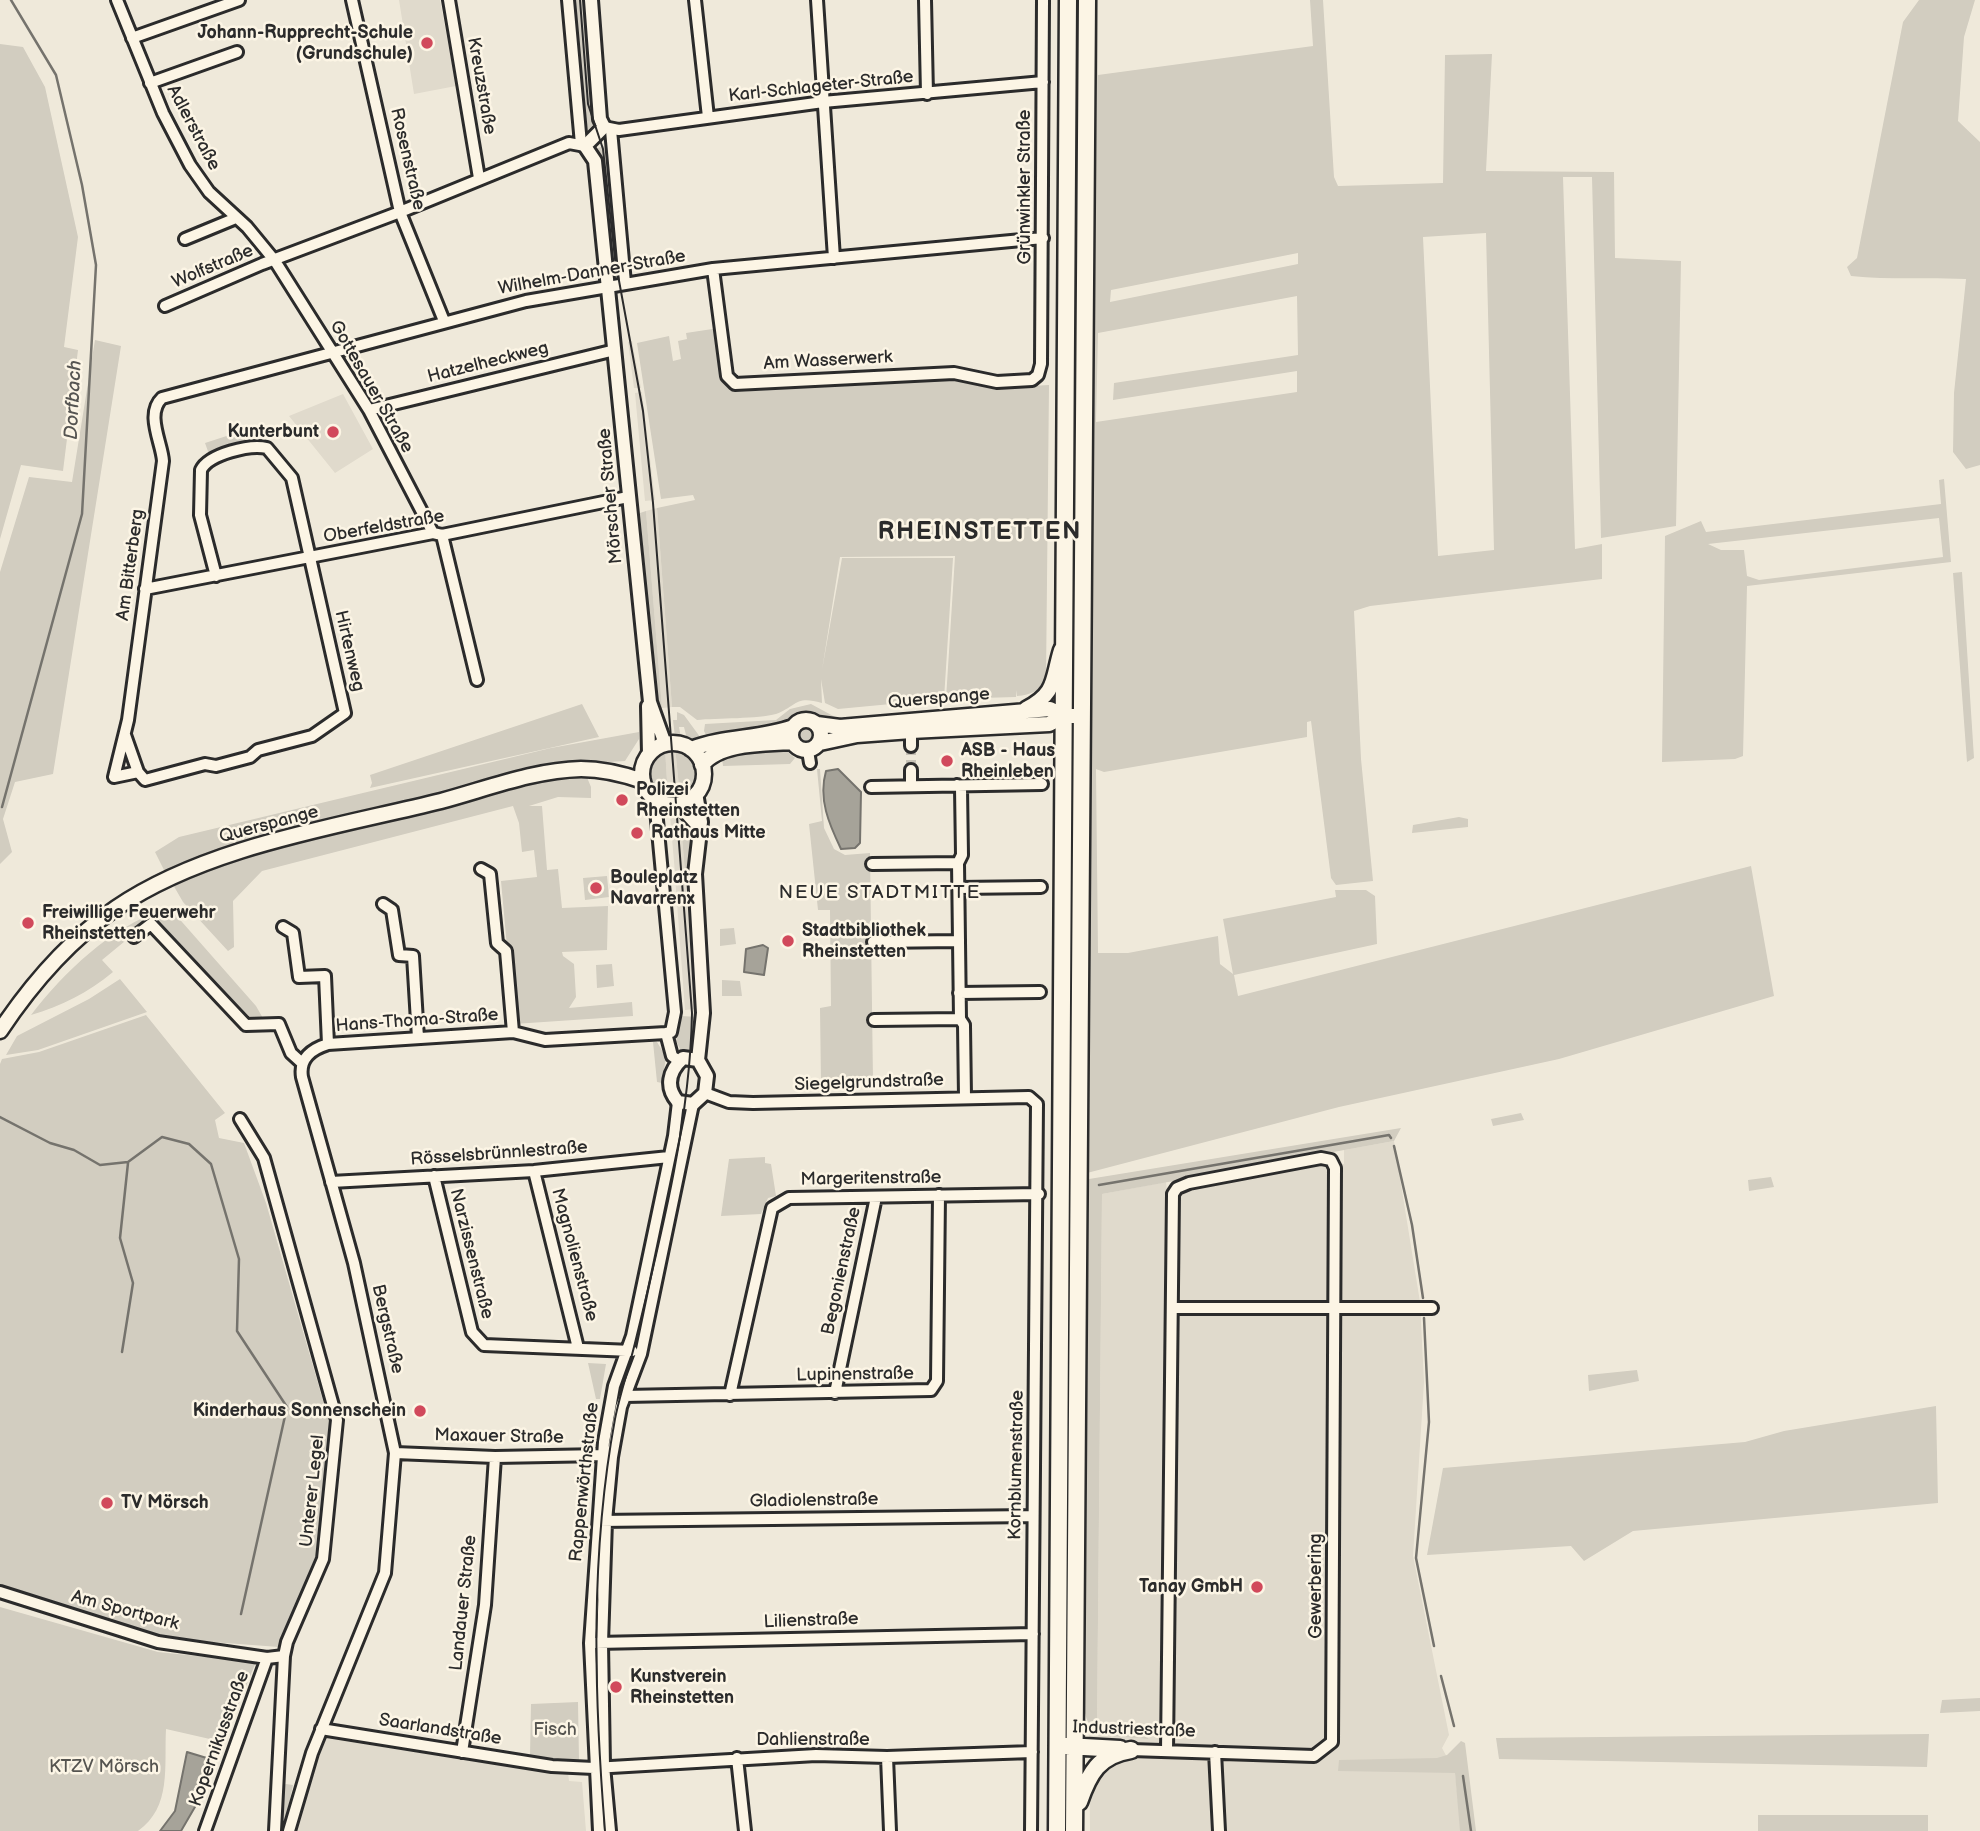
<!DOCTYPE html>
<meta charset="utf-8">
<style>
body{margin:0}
canvas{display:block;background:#efe9da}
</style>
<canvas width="1980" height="1831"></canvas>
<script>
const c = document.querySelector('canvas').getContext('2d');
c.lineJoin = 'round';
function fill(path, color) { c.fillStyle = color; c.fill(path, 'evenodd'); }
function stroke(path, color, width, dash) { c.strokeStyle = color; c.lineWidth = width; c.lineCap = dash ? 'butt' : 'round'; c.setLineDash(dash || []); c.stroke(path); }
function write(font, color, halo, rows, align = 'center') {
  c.font = font + ' "Balsamiq Sans",sans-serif'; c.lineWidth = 5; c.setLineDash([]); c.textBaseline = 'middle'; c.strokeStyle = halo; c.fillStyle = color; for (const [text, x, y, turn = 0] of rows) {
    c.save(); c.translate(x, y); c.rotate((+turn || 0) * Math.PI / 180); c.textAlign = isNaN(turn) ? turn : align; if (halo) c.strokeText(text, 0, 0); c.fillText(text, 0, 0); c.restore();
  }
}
const built = new Path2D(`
 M399,0h41l16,86 -42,8z
 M632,341l9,47h-7l-6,-46z
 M642,392l13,108 -10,1 -10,-108z
 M343,394l30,55 -38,24 -46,-57z
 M657,508l15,199 -10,1 -16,-197z
 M675,747l5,50h-12l-3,-49z
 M680,813l5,59 -10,1 -5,-58z
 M685,875l10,134 -10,1 -10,-134z
 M1394,1141l26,161 4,80 -11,174 36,179 -7,13 13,24 6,59h-371l-1,-104 8,-2 5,-531 64,-12 1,10 148,-27 29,-1v-14z
 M325,1738l226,35h17l1,8 13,1 4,49h-290l7,-33z`);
const green = new Path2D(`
 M571,0h16l8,123 -7,7 -11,-63z
 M1091,0h7v75l215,-29 -3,-46h13l11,177 4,9 105,-3 2,-128 47,-1 -6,117 128,1 1,86 66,3 -5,265 -75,12 -9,-361h-29l12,372 27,-5v35l-232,27 -16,5 7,148 12,122 -37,4 -5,-7 -20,-157 -4,1v15l-203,35 -8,-3 2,184h30l90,-17 2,28 13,10 -10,-55 113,-22 -1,-7h31l9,6 2,48 -143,31 4,21 513,-130 23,130 -215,63 -220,48 -252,66zM1486,233l8,317 -56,6 -15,-319zM1298,253v11l-188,38 1,-12zM1297,296l1,59 -184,28 -1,17 184,-29v21l-201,30 2,-89z
 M1919,0h56l-11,37 -6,84 22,21v323l-14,4 -13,-17 1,-59 12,-114c-39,-2 -75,1 -115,-3l-4,-9 10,-9 46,-236z
 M0,44l23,3 22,40 33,150 -14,110 14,3 -15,121 -42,-6 -21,74z
 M604,146l16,124 -7,1 -15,-123z
 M719,328l2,52 14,12 220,-14 38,10 56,-3 -3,294c-8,12 -14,16 -29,17v-6l-1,7 -70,2 9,-143 -115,1 -18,113 20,-112h111l-9,141 -106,10 -13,-6 -4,-24 1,24c-27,-8 -25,3 -46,11 -17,5 -60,4 -79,6l-17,-13h-8l-15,-199 38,-8 -2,-5 -32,4 -24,-156 32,-7 4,25 8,-2 -3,-18 9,-2 -1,-6z
 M95,340l26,6 -68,428 -38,8 -12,37 9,33 -12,12v-292l29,-95 43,5z
 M242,431l5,13 -37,13 -5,-14z
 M1944,479l7,83 -204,24 -4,170 -8,3 -73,3 3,-226 36,-15 5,11 235,-28 -2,-24zM1939,518l4,39 -184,23 -12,-4 -3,-26h-23l-13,-6z
 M646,511l16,197 -5,1 -17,-196z
 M1962,572l12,186 -7,4 -14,-189z
 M1028,702l-12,5 -174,17v-6z
 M582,704l17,33 -229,51 2,-5 -2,-8z
 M811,704l24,13 1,7 -31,-12 -10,2 -10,10 -77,15 -4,-8 1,-7 71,-4 14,-11z
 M677,712l7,3 19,26 -16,-2 -3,-12h-5l2,11 -6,-1 -2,-17h4z
 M795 736a11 11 0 1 1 22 0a11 11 0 1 1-22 0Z
 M639,732v7l-14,22 -48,3 -354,88 -58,20 -10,-20 24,-15 372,-89z
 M675,747c25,7 31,40 5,50z
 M665,748l3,49 -16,-10 -5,-16 4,-13z
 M784,749l11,9 -5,6 -67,2 -1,-8z
 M817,769h3l4,59 10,21 11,6 25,-2 3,229 -52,2 -1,-76 11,-2 -1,-96h-12l-9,-86 13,-3z
 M586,775l5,12v11l-33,-1 -29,9h13l5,64 11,-1 4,39 46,-2 -1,44 -45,2 1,4 11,8 2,33 -7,11 63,-6 1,14 -119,8 -13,-143 36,-4 -3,-27 -12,2 -3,-29 -6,-17 -251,65 -29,30 1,46 -6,4 -45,-49 -11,-19 67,-26 303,-77z
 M680,813c16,19 13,36 8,59h-3z
 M1459,817l9,2v8l-56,6 1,-8z
 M607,876l2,21 -24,3 -2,-22z
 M164,909l-62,51 11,12c-25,21 -52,34 -82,43 34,-44 79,-87 133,-106z
 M165,911l10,3 81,92 8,14 -14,1 -97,-101z
 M734,928l2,16 -16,2v-17z
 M612,964l2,22 -17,2 -1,-23z
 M120,979l27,33 -109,38 -32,5 11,-19 72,-37z
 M722,980l18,1 2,15h-20z
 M146,1015l79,98 -10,7 4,18 25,5 22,60 64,222 -14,130 -37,92 -107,-8 -172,-50v-525l2,-5 37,-7z
 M681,1016l17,1 -4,30 -7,7 -6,-3 -5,-10z
 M653,1042h4l9,15 -4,26 -5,-1z
 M1521,1113l3,7 -31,6 -2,-7z
 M1401,1128l-7,13 -292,53 -5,531 52,9 -1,5c-30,-4 -63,3 -64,-35l5,-525z
 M765,1157v6l6,1 5,32 -8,2 -7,16 -40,2 8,-57z
 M1771,1177l3,10 -25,4 -1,-11z
 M588,1363l18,1 -6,35h-4z
 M1637,1370l2,11 -50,10 -1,-16z
 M1936,1406l2,97 -305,28 -49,30 -13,-15 -144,9 16,-87 302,-26 39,-11z
 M0,1607l158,45 98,10 -33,80 -57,-13c-2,37 6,78 -28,102h-138z
 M1980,1698v13l-40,2 2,-13z
 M578,1702l1,59 -49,-5 1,-52z
 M1929,1734l-2,33 -428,-8 -3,-21z
 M1461,1741l4,2 11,88h-16l-5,-58 -117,-2 1,-11 98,-2 10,-3z
 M286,1784l7,1 -9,42 -5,2 1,-43z
 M1758,1815h170v16h-170z`);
const water = new Path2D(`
 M838,769l23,23 -1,51 -5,5 -14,1c-12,-25 -23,-50 -15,-78z
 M763,945l5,3 -4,27 -20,-3 2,-23z
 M187,1752l23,7 -11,41 -18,31h-21l15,-20z`);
const stream = new Path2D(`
 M2,807l80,-293 14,-249 -14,-80 -26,-110 -45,-75
 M0,1117l50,26 24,7 26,15 28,-3 34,-25 27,7 22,20 28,95 -2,72 50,76 -46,207
 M1394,1146l18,79 11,73
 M1099,1185l290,-50 2,3
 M1424,1318l5,104 -13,136 18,88
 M122,1352l11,-69 -13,-45 8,-75
 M1441,1676l13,50
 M1463,1776l8,55`);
const minorTunnel = new Path2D(`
 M911,770v-24`);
const minor = new Path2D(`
 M117,0l46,113 27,52 19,27 38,35 28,34 94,149 64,123
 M352,0l48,212 44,109
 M449,0l30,178
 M568,0l13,144
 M695,0l13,117
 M817,0l17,258
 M925,0l2,94
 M132,38l107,-38
 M150,83l87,-31
 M604,127l15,3 204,-28 220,-20
 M611,130l14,153
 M185,239l51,-21
 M713,269l14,107 8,8 219,-11 43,9 35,-2 6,-5 3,-11 2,-364
 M165,306l97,-42 138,-52 169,-69 16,3
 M369,410l246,-60
 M442,535l35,145
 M145,589l288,-56 9,2 186,-38
 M911,725v21
 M125,735l13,37 7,8 60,-16 11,2 34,-9 8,-7 54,-14 33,-23 -53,-235 -25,-30c-17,-4 -58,6 -66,22l-1,45 16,61
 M808,751l2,12
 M138,772l-24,5 14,-57 35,-259c-1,-18 -18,-47 -1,-63l364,-97 187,-32 330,-31
 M957,785l4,3 1,67 -4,8 2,156 4,6 1,72
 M911,786v-16
 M871,787l171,-3
 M655,799l20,213 -4,20 -5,1 6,23 7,5
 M872,864l86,-1
 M481,869l9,5 7,69 9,8 7,81
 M958,888l83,-1
 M383,904l9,6 7,45 14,1 5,82
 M283,927l10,6 6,44 26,-1 3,68
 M134,937l17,-13 95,101 33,-1 12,29 11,10
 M873,942l86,-1
 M959,993l81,-1
 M874,1020l86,-1
 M705,1093l24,9 24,1 276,-6 8,7 -6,727
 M240,1119l24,39 73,262 -14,139 -36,83 -3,14 -9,175
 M534,1171l44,177
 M434,1176l38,156 12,13 148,6
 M331,1182l203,-11 135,-14
 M1174,1308h258
 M835,1393l41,-196
 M730,1395l42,-187 17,-10 250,-4
 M625,1396l306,-6 6,-9 2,-186
 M395,1453l100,4 108,-2
 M599,1521l434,-5
 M0,1592l158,50 109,16 17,-2
 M596,1643l437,-9
 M321,1729l231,37 42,2 222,-13 71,2 145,-5
 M1131,1750l183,6 18,-14 3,-574 -4,-8 -10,-2 -132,25 -12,5 -4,6 -6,557
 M462,1752l23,-147 10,-148
 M1215,1752l4,79
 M887,1757l3,74
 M737,1758l8,73
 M205,1831l62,-173
 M289,1831l23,-78 73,-180 10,-120 -41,-190 -52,-186c-3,-19 10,-28 26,-33l185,-12 32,8 121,-7
 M599,1831l-9,-188 14,-201 10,-56 18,-50 42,-200 4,-34
 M610,1831l-6,-65 -2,-123 4,-122 6,-64 9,-50 20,-53 52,-250`);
const tertiary = new Path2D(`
 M591,0l9,119 4,8 -19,19 10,15 55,541 15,42
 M648,706l1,48
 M696,793l5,29 -6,52 8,139 -5,47
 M678,804l21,23
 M683,1058l15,2 9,16 -2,17 -12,11 -15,-2c-13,-15 -9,-31 5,-44z`);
const secondary = new Path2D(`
 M1026,709c31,-16 26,-30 35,-59
 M791 735a15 15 0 1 1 30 0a15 15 0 1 1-30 0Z
 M817,724l23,3 210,-18 14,7
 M820,743l37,-8 54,-4 138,-7 15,-8h17
 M642 774a31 31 0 1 1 62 0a31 31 0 1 1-62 0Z
 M691,749c34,-13 69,-10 102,-22
 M702,765c18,-23 63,-21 90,-23
 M0,1031c32,-48 68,-90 116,-123 91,-62 220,-81 325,-107 45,-12 93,-31 140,-32 21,0 42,5 62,12`);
const primary = new Path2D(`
 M1066,1746l54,3
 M1079,1802c10,-29 20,-47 52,-52
 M1057,1831l11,-1831
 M1074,1831l13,-1831`);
const tram = new Path2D(`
 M580,0l8,104 15,45 12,110 28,152 10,92 39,510c-2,111 -32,227 -58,334 -6,24 -14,47 -19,72 -25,135 -21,275 -10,412`);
const markers = [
 [427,43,7,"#d1495b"],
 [333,432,7,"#d1495b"],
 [947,761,7,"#d1495b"],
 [622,800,7,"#d1495b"],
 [637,833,7,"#d1495b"],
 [596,888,7,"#d1495b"],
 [28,923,7,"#d1495b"],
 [788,941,7,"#d1495b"],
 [420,1411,7,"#d1495b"],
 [107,1503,7,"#d1495b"],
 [1257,1587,7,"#d1495b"],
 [616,1687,7,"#d1495b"]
];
const poiNames = [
 ["Johann-Rupprecht-Schule",413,33,"right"],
 ["(Grundschule)",413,54,"right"],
 ["Kunterbunt",319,432,"right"],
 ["ASB - Haus",961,751],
 ["Rheinleben",961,772],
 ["Polizei",636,790],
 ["Rheinstetten",636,811],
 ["Rathaus Mitte",651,833],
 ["Bouleplatz",610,878],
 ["Navarrenx",610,899],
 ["Freiwillige Feuerwehr",42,913],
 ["Rheinstetten",42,934],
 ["Stadtbibliothek",802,931],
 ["Rheinstetten",802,952],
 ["Kinderhaus Sonnenschein",406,1411,"right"],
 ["TV Mörsch",121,1503],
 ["Tanay GmbH",1243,1587,"right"],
 ["Kunstverein",630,1677],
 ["Rheinstetten",630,1698]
];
const streetNames = [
 ["Kreuzstraße",481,86,80],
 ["Karl-Schlageter-Straße",821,87,-6],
 ["Adlerstraße",193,128,62],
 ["Rosenstraße",407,159,77],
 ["Grünwinkler Straße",1025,187,-90],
 ["Wolfstraße",213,267,-23],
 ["Wilhelm-Danner-Straße",592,273,-10],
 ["Am Wasserwerk",828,361,-3],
 ["Hatzelheckweg",488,363,-14],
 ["Gottesauer Straße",371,387,60],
 ["Mörscher Straße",611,496,-95],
 ["Oberfeldstraße",384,527,-10],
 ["Am Bitterberg",131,565,-82],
 ["Hirtenweg",349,651,77],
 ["Querspange",939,699,-5],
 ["Querspange",269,825,-15],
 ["Hans-Thoma-Straße",417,1021,-4],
 ["Siegelgrundstraße",869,1083,-2],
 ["Rösselsbrünnlestraße",499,1154,-4],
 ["Margeritenstraße",871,1179,-1],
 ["Narzissenstraße",471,1254,76],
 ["Magnolienstraße",574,1255,75],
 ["Begonienstraße",842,1271,-78],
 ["Bergstraße",387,1329,77],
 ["Lupinenstraße",855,1375,-1],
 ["Maxauer Straße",499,1437,1],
 ["Kornblumenstraße",1017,1465,-89],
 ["Rappenwörthstraße",585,1482,-84],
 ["Unterer Legel",313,1491,-84],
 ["Gladiolenstraße",814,1501,-1],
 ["Gewerbering",1316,1586,-90],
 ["Landauer Straße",464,1603,-84],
 ["Am Sportpark",125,1611,15],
 ["Lilienstraße",811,1621,-2],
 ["Saarlandstraße",440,1730,9],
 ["Industriestraße",1134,1730,2],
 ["Kopernikusstraße",220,1739,-70],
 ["Dahlienstraße",813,1740]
];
const parkNames = [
 ["Fisch",555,1730],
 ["KTZV Mörsch",104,1767]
];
const waterNames = [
 ["Dorfbach",74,400,-87]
];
const neighbourhoodNames = [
 ["NEUE STADTMITTE",880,893]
];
const districtNames = [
 ["RHEINSTETTEN",980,533]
];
fill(built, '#e0dacc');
fill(green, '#d2cdc0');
fill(water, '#a6a399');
stroke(water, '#75736d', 2);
stroke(stream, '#75736d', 2.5);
stroke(minorTunnel, '#c8c3b7', 10, [10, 5]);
stroke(minor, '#2b2b2b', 16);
stroke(tertiary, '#2b2b2b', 18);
stroke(secondary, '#2b2b2b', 19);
stroke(primary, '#2b2b2b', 21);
stroke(minor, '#fcf5e5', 10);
stroke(tertiary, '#fcf5e5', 12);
stroke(secondary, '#fcf5e5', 14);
stroke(primary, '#fcf5e5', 16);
stroke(tram, '#2b2b2b', 2);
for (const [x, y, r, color] of markers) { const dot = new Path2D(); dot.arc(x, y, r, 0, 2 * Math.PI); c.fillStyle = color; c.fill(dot); stroke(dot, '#fcf5e5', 2.5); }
write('bold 18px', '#2b2b2b', '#fcf5e5', poiNames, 'left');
write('18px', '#2b2b2b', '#fcf5e5', streetNames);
write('18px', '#555450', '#fcf5e5', parkNames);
write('italic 19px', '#565552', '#fcf5e5', waterNames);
c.letterSpacing = '2px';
write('19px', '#2b2b2b', '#fcf5e5', neighbourhoodNames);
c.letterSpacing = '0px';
c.letterSpacing = '2px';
write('bold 24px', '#2b2b2b', '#fcf5e5', districtNames);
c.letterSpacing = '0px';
</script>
